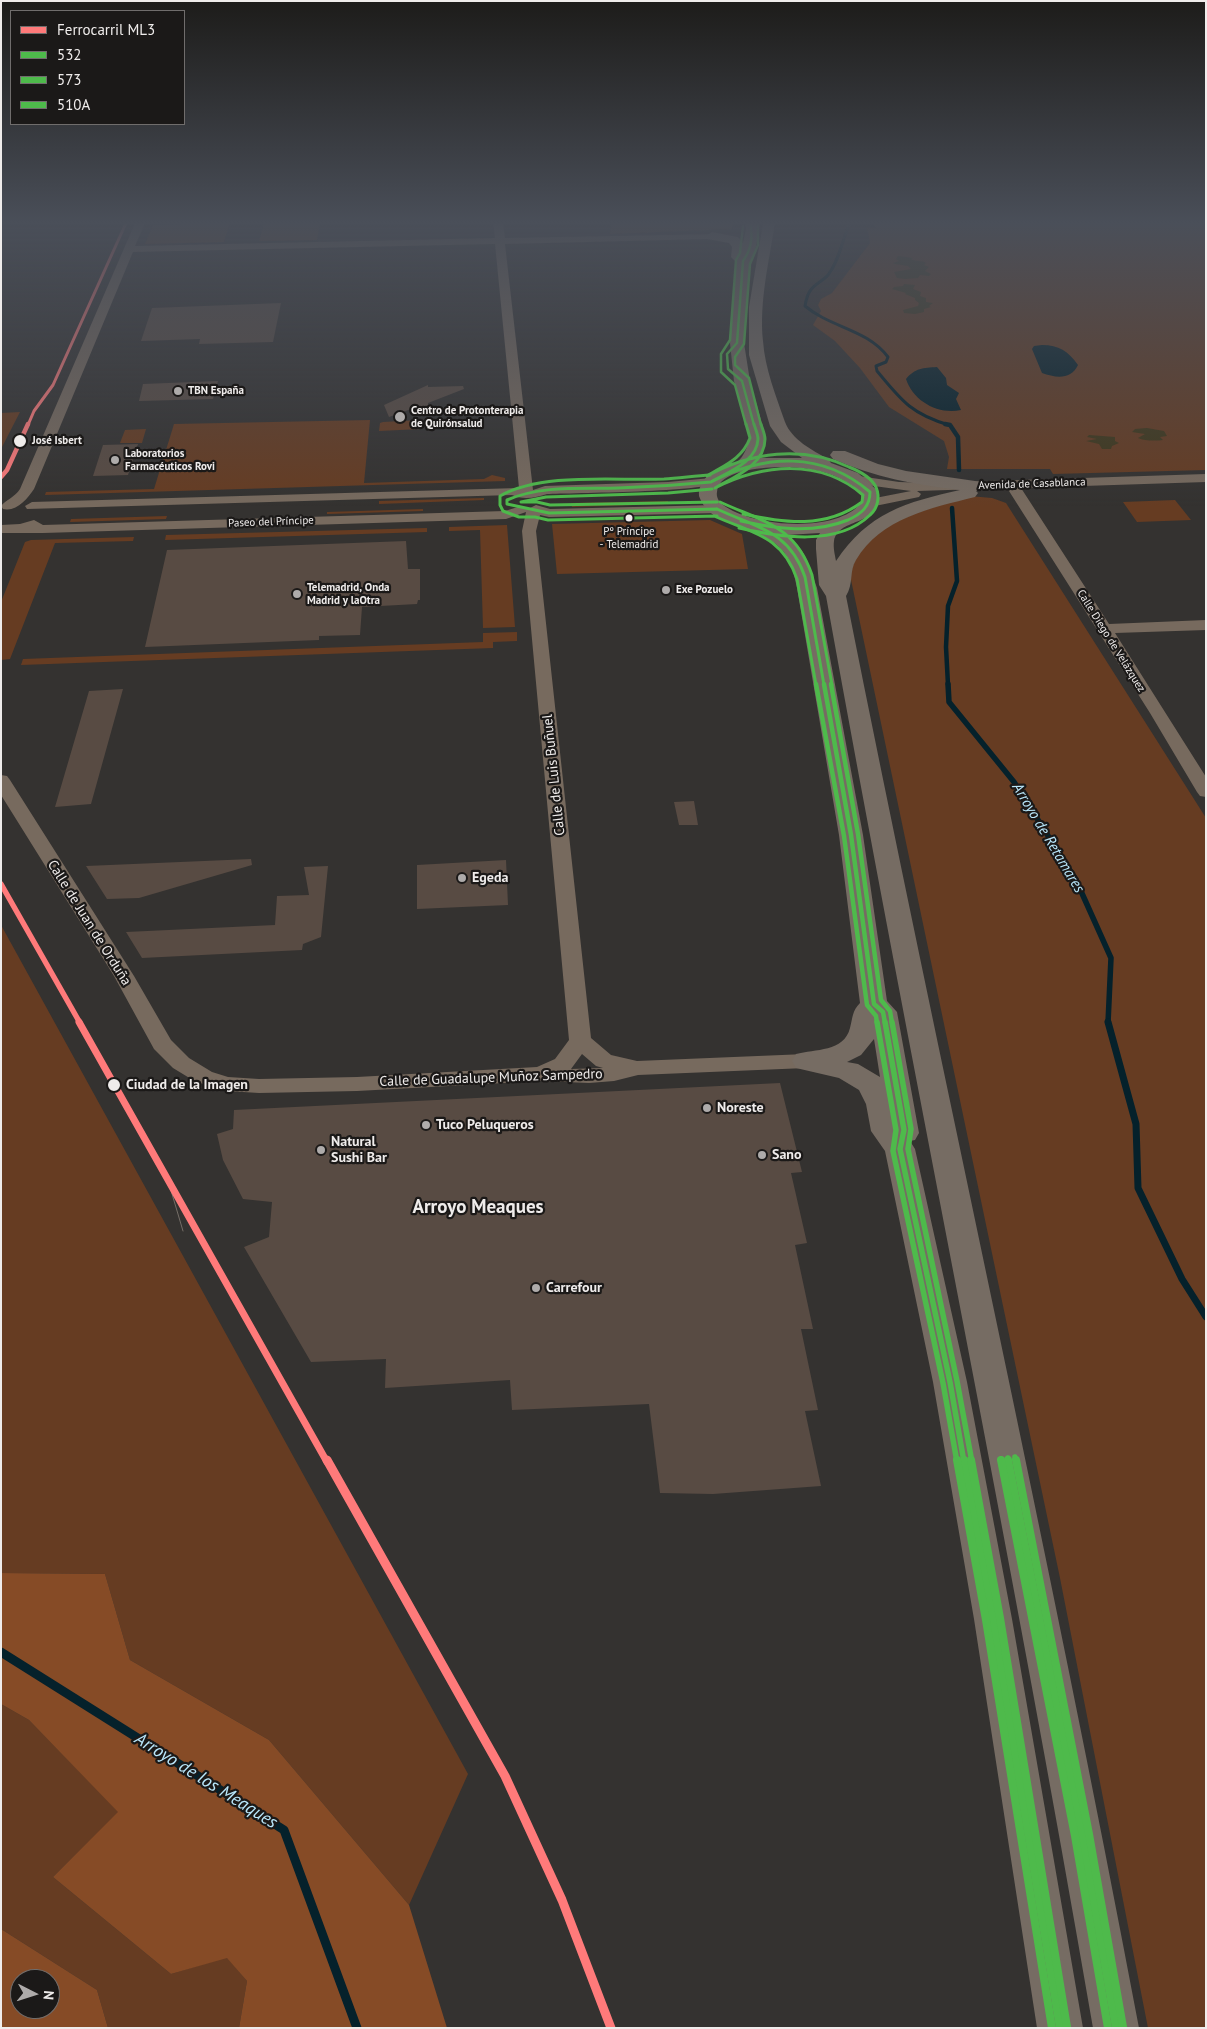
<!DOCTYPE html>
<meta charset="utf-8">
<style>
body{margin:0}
#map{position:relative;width:1207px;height:2029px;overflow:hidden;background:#343230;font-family:"PT Sans",sans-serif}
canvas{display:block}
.frame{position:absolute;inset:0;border:2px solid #efeceb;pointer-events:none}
.legend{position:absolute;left:10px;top:10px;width:175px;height:115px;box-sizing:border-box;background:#1b1918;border:1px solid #706d6c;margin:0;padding:6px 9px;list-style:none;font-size:15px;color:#efeceb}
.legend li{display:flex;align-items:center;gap:10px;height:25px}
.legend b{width:25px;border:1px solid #706d6c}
.north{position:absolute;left:10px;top:1969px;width:50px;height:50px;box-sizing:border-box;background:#1b1918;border:1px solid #706d6c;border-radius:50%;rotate:95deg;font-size:14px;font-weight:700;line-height:20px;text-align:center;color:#efeceb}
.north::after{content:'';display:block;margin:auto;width:18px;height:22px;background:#aeabaa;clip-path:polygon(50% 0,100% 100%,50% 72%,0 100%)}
</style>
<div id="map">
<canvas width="1207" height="2029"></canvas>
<div class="frame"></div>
<ul class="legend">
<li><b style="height:6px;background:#ff7a7a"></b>Ferrocarril ML3</li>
<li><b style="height:6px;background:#4eba4b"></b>532</li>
<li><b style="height:6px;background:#4eba4b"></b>573</li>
<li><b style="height:6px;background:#4eba4b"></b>510A</li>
</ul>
<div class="north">N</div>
</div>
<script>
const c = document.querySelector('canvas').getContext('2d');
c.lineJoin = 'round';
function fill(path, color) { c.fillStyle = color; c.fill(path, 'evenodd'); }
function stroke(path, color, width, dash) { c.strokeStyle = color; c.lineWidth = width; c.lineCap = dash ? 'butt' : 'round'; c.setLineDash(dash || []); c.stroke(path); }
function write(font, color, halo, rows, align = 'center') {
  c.font = font + ' "PT Sans",sans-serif'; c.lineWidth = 4.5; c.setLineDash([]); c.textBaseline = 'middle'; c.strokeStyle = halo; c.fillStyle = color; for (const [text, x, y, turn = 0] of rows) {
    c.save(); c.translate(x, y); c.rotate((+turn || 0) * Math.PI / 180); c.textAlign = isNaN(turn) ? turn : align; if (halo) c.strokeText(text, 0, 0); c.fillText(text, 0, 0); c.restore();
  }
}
const green = new Path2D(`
 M230,223l-6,19 -79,2 8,-19z
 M264,223h56l-3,17 -58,1z
 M612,223h121l-1,6 -122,5z
 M873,223h333v247l-153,4 -3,-5h-103l2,-12 -5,-16 -55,-34 -29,-39 -25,-27 -22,-16 8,-14 -3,-6 3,-6 11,-6 38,-50 -3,-15h9z
 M20,412l-19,37v-36z
 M370,420l-6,63 120,-4 8,-4 13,3v3l-460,14 1,-3 108,-3 20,-65z
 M421,420v9l-42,2 1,-8 3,-1z
 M146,429l-4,14h-22l5,-13z
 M969,496l23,2 14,5 200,315v1210h-58l-88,-450 -210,-1003c13,-53 74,-64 119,-79z
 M484,498v2l-105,4v-3z
 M1175,500l16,20 -54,2 -14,-20z
 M668,501v3l-96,3 -1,-4z
 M423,509v2l-96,3v-2z
 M167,516l-1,3 -96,3 1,-3z
 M710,520l32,14 6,35 -191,5 -5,-50z
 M507,525l8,102 -32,1 -3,-98 -31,1v-4z
 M427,528v4l-262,8 1,-5z
 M134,537l-1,4 -78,2 -45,116 -9,1v-58l24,-60 6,-2z
 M517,632v9l-24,1v6l-472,17 2,-6 460,-17v-9z
 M1,925l467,849 -59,131 -140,-165 -139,-80 -25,-86 -104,-1z
 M1,1704l28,16 90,92 -66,65 118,97 56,-17 20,24 -8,47h-131l-11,-38 -96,-61z`);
const forest = new Path2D(`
 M1,1573l104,1 25,86 139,80 140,165 38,123h-208l8,-47 -20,-23 -56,16 -118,-97 65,-65 -89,-92 -28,-16z
 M1,1929l96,61 11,38h-107zM20,1979h30v30h-30z`);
const sand = new Path2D(`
 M898,256l15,2 -2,1c5,3 11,1 15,4l-2,2 5,2 -4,4 6,3 -2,2 -9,-1 -2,3 -13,1 -8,-1 -3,-6 17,-3 -3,-3 -13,-2 -2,-1 6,-2 -3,-2z
 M904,284l11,1 -2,4 8,3 -1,4 6,2v4l7,1 -4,3 2,1 -7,2v3l-9,2 -11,-1 -1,-3 15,-4 1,-3 -4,-3v-2l-10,-4 1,-1 -14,-4 2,-2 9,-1z
 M1147,428l17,3 3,5 -7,1 3,3c-7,1 -19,1 -25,-2l7,-4 -13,-2 3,-3z
 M1089,435l26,2v4l4,2 -7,3 -1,3h-9l-3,-5 -13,-3 11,-2 -10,-2z`);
const water = new Path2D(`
 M1042,345c17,0 26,6 36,20 -7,15 -22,13 -36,8l-10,-24 2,-3z
 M937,367l9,11 1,7 12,8 -3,6 5,11c-23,5 -48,-9 -55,-31 9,-11 17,-11 31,-12z`);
const streamFar4 = new Path2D(`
 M850,223c-8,16 -10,37 -22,52 -5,6 -14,9 -18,16 -3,4 -4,10 -5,15 26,22 62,23 83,51l-2,5 -10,4 1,5c24,29 34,43 72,54`);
const streamFar3 = new Path2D(`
 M945,424l5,1 8,12 1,33
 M948,685l-2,-38 2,-41 9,-25 -5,-73`);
const streamFar2 = new Path2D(`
 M948,684l1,18 65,80 62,98 35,78 -3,65`);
const streamFar1 = new Path2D(`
 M1108,1022l28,102 2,64 44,91 24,38`);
const stream = new Path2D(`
 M1,1652l283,178 73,198`);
const building = new Path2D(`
 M281,303l-8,39 -74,2 1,-5 -59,2 11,-33z
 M218,381l-5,18 -74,2 4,-17z
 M428,385v2l35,-1 1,3 -36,14v6h-17l-22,8 -5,-12z
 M138,444l-10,31 -35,1 10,-31z
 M406,541l2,28h12v31h-2l-1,4 -55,3 -2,28 -41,1v4l-174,7 22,-97z
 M123,689l-32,115 -36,3 34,-116z
 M694,801l4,24h-19l-5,-23z
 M251,859l1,6 -113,33 -32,1 -21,-33z
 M506,860l2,45 -91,4v-44z
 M328,866l-7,71 -18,7 -1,6 -160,8 -16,-26 149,-7 2,-29 32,-1 -5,-28z
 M780,1083l22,89 -11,1 16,70 -12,2 18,84h-12l17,81 -13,1 16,75 -108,8 -53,-1 -11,-89 -137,6 -2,-30 -125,8 1,-29 -75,3 -67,-115 25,-10 3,-35 -29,-3 -20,-39 -6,-26 16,-5 1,-19z`);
const minor = new Path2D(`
 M135,223h10l-10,23 360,-8 -2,-15h10l2,15 211,-4 1,2 -5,3 -207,5 28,246 12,-4 123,-4 43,-4 7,4c-8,10 -149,11 -171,12 -11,4 -25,6 -35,1l-485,14 -2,-3 7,-4 487,-14 -24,-244 -362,8 -99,237c-7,10 -17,23 -31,20l-2,-3c6,-7 14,-9 19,-17z
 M1206,474v8l-185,6 88,136 97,-4v10l-91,3 91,144v20l-6,-1 -3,-4 -47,-79 -141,-222 2,-3 -94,3 4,3 -2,3 -49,10 -7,-4 2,-3 46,-9 -52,-7 -7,-4 7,-4 40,6 28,1z
 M536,505l14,4 167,-4 7,4 -7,4 -168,4 -9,-2 -4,16 55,507 20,17 26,6 169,-7 8,2 3,5 -3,5 -8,2 -168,7 -24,6 -25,2 -48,-2 -184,10 -98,2 -32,-2 -31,-9 -23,-14 -19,-19 -40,-73 -113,-181v-20l6,1 3,4 124,196 37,64 18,18 23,14 16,5 31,2 98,-2 180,-10 18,-8 14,-19 -47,-509 4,-19 -20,7 -463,14h-42v-8l19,-1 14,-4 9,5 462,-14 16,-5 7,3zM582,1054l14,12 7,2 -32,1z`);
const trunk = new Path2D(`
 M744,223h12c4,10 0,31 -6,39l-6,81 6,38 16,57 -2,9 -7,11h45l-21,-16 -11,-16 -21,-71v-48l14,-84h12c-6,39 -16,79 -12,118 2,28 13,55 22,81 7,18 27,28 43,37l3,4 27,10 21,19c3,36 -40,24 -45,49 -1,7 1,14 2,20 32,-48 70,-59 124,-71 -44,-5 -86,-13 -127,-31l-3,-4 3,-4h12l33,13 28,7 69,10 6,1 3,4 -3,4 -5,1 2,2 -3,4c-44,11 -94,21 -119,63 -7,11 -2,23 -10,36 95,478 203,953 293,1432h-46c-82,-479 -181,-954 -267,-1432l-7,-11 -3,-36v-9l4,-7 -34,2c19,12 24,32 31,53l46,247 24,166 10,11 22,121 -4,7 -5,1 5,8 52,233 45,237 71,409h-46l-63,-409 -41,-237 -48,-231 -14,-20 -5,-27 -7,-14 -20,-12 -43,-10 -4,-7 4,-7c19,-5 48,-2 54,-26 3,-11 2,-17 10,-25l-21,-168 -42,-247c-2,-9 -4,-21 -9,-30 -20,-36 -76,-25 -89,-62 -1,-16 14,-26 27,-31 3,-1 8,-1 11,-3 7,-5 11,-17 13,-24l-16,-57 -4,-38 6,-81 -5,-5 1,-10 -3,-4 -22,-4 -1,-3 6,-4 26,5 5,6 3,-15zM777,467c31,0 61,4 84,26v10c-25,31 -109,24 -138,2 -4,-3 -7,-8 -6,-13 1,-22 45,-24 60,-25zM874,1039l6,38 -22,-13 -11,-2 14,-7z`);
const tram = new Path2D(`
 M167,1177l16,54`);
const bus1Far4 = new Path2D(`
 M750,223c3,13 1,27 -7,38l-6,82 -10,11 1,15 14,12 12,44`);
const bus1Far3 = new Path2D(`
 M711,482c-31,3 -62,5 -93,6 -37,1 -76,-3 -111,12v4l42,9 168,-4
 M711,482c54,-28 111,-31 159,10 0,15 -9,22 -22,28 -35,14 -71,9 -107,1
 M711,482c17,-10 46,-20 47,-43 0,-5 -3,-11 -4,-15
 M717,509c40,19 72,21 88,68l19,108`);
const bus1Far2 = new Path2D(`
 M824,684l27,151 23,169 9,8 2,11`);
const bus1Far1 = new Path2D(`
 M885,1022l19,108 -4,19 50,233 14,80
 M1008,1458l1,4`);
const bus1 = new Path2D(`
 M964,1460l29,159 67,409
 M1008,1460l74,375 34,193`);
const bus2Far4 = new Path2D(`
 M758,223v22l-8,19 -6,80 -9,13v8l14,13 12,47`);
const bus2Far3 = new Path2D(`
 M710,475c-15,1 -31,3 -46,4 -49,2 -121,-7 -164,17v9l3,6 16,6h16l13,3 169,-4
 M715,488c48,-24 105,-30 148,7l-1,7c-36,27 -78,21 -119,12
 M715,488c19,-11 50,-23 50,-49 0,-5 -3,-11 -4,-15
 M714,516c38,17 68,19 83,63l19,106`);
const bus2Far2 = new Path2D(`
 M816,684l28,152 23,169 9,11 1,7`);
const bus2Far1 = new Path2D(`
 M877,1022l19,108 -3,21 50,232 14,79
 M1001,1459v3`);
const bus2 = new Path2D(`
 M957,1460l29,160 66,408
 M1001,1460l74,376 33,192`);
const bus3Far4 = new Path2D(`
 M743,226l-3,27 -4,7 -6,80 -9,14v18l14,13 11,40`);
const bus3Far3 = new Path2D(`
 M707,476c44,-24 95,-31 142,-9 10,4 22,10 27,20 4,10 2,21 -6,28 -33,32 -91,22 -131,13
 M707,476c18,-11 35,-17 43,-38l-4,-14
 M712,489l-44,4 -122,4 -25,5h16l13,3 167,-3
 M720,502c43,20 75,23 92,73l20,110`);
const bus3Far2 = new Path2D(`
 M831,684l27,150 23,166 9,11 2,12`);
const bus3Far1 = new Path2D(`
 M892,1022l19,107 -3,20 49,232 15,81
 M1015,1457l1,5`);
const bus3 = new Path2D(`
 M971,1460l29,158 67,409
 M1016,1460l73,374 34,193`);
const rail1Far4 = new Path2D(`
 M28,425l6,-14 19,-26 73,-162`);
const rail1Far3 = new Path2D(`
 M1,477l6,-7 21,-46`);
const rail1Far2 = new Path2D(`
 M1,884l79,139`);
const rail1Far1 = new Path2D(`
 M79,1022l248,440`);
const rail1 = new Path2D(`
 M327,1460l178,316 57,124 49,128`);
const markers = [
 [178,391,5,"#aeabaa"],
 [400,417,6,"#aeabaa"],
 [20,441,7,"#efeceb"],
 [115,460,5,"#aeabaa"],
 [629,518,4.5,"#efeceb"],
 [666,590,5,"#aeabaa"],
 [297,594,5,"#aeabaa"],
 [462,878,5,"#aeabaa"],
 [114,1085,7,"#efeceb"],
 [707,1108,5,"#aeabaa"],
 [426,1125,5,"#aeabaa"],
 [321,1150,5,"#aeabaa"],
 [762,1155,5,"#aeabaa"],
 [536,1288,5,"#aeabaa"]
];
const farPoinames = [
 ["TBN España",188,391],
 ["Centro de Protonterapia",411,411],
 ["de Quirónsalud",411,424],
 ["Laboratorios",125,454],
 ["Farmacéuticos Rovi",125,467],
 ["Telemadrid, Onda",307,588],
 ["Madrid y laOtra",307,601],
 ["Exe Pozuelo",676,590]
];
const farStopnames = [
 ["José Isbert",32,441]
];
const farStreetnames = [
 ["Avenida de Casablanca",1032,484,-2],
 ["Paseo del Príncipe",271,522,-2],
 ["Calle Diego de Velázquez",1111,641,58]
];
const farBusnames = [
 ["Pº Príncipe",629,532],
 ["- Telemadrid",629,545]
];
const streetNames = [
 ["Calle de Luis Buñuel",554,775,-96],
 ["Calle de Juan de Orduña",89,923,58],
 ["Calle de Guadalupe Muñoz Sampedro",491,1078,-2]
];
const poiNames = [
 ["Egeda",472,878],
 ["Noreste",717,1108],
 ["Tuco Peluqueros",436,1125],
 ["Natural",331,1142],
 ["Sushi Bar",331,1158],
 ["Sano",772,1155],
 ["Carrefour",546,1288]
];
const stopNames = [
 ["Ciudad de la Imagen",126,1085]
];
const waterNames = [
 ["Arroyo de Retamares",1048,838,59]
];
const nearWaternames = [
 ["Arroyo de los Meaques",206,1781,32]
];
const districtNames = [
 ["Arroyo Meaques",478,1208]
];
fill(green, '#663c22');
fill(forest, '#864b26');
fill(sand, '#40381c');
fill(water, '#05212b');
stroke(streamFar4, '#05212b', 3);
stroke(streamFar3, '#05212b', 4.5);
stroke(streamFar2, '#05212b', 5.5);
stroke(streamFar1, '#05212b', 7);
stroke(stream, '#05212b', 9);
fill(building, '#584b43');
fill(minor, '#776a5e');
fill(trunk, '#766c63');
stroke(tram, '#756e67', 1);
stroke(bus1Far4, '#4eba4b', 2.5);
stroke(bus1Far3, '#4eba4b', 3);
stroke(bus1Far2, '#4eba4b', 4.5);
stroke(bus1Far1, '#4eba4b', 5.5);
stroke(bus1, '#4eba4b', 8);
stroke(bus2Far4, '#4eba4b', 2.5);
stroke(bus2Far3, '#4eba4b', 3);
stroke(bus2Far2, '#4eba4b', 4.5);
stroke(bus2Far1, '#4eba4b', 5.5);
stroke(bus2, '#4eba4b', 8);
stroke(bus3Far4, '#4eba4b', 2.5);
stroke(bus3Far3, '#4eba4b', 3);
stroke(bus3Far2, '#4eba4b', 4.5);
stroke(bus3Far1, '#4eba4b', 5.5);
stroke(bus3, '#4eba4b', 8);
stroke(rail1Far4, '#ff7a7a', 3);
stroke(rail1Far3, '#ff7a7a', 4.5);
stroke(rail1Far2, '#ff7a7a', 5.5);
stroke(rail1Far1, '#ff7a7a', 7);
stroke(rail1, '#ff7a7a', 9);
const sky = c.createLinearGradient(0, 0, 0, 507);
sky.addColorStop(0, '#1d1c1a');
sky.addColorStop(0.44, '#4a4f59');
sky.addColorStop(1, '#4a4f5900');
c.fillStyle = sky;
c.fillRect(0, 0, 1207, 507);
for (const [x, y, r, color] of markers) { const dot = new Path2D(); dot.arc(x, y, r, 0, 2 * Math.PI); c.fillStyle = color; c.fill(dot); stroke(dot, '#1b1918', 2); }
write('bold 11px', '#efeceb', '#1b1918', farPoinames, 'left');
write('bold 11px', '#efeceb', '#1b1918', farStopnames, 'left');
write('11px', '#efeceb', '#1b1918', farStreetnames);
write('11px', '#efeceb', '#1b1918', farBusnames);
write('14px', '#efeceb', '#1b1918', streetNames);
write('bold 14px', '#efeceb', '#1b1918', poiNames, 'left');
write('bold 14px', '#efeceb', '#1b1918', stopNames, 'left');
write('italic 15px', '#bae8fc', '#1b1918', waterNames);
write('italic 18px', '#bae8fc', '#1b1918', nearWaternames);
write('bold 19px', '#efeceb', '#1b1918', districtNames);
</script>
